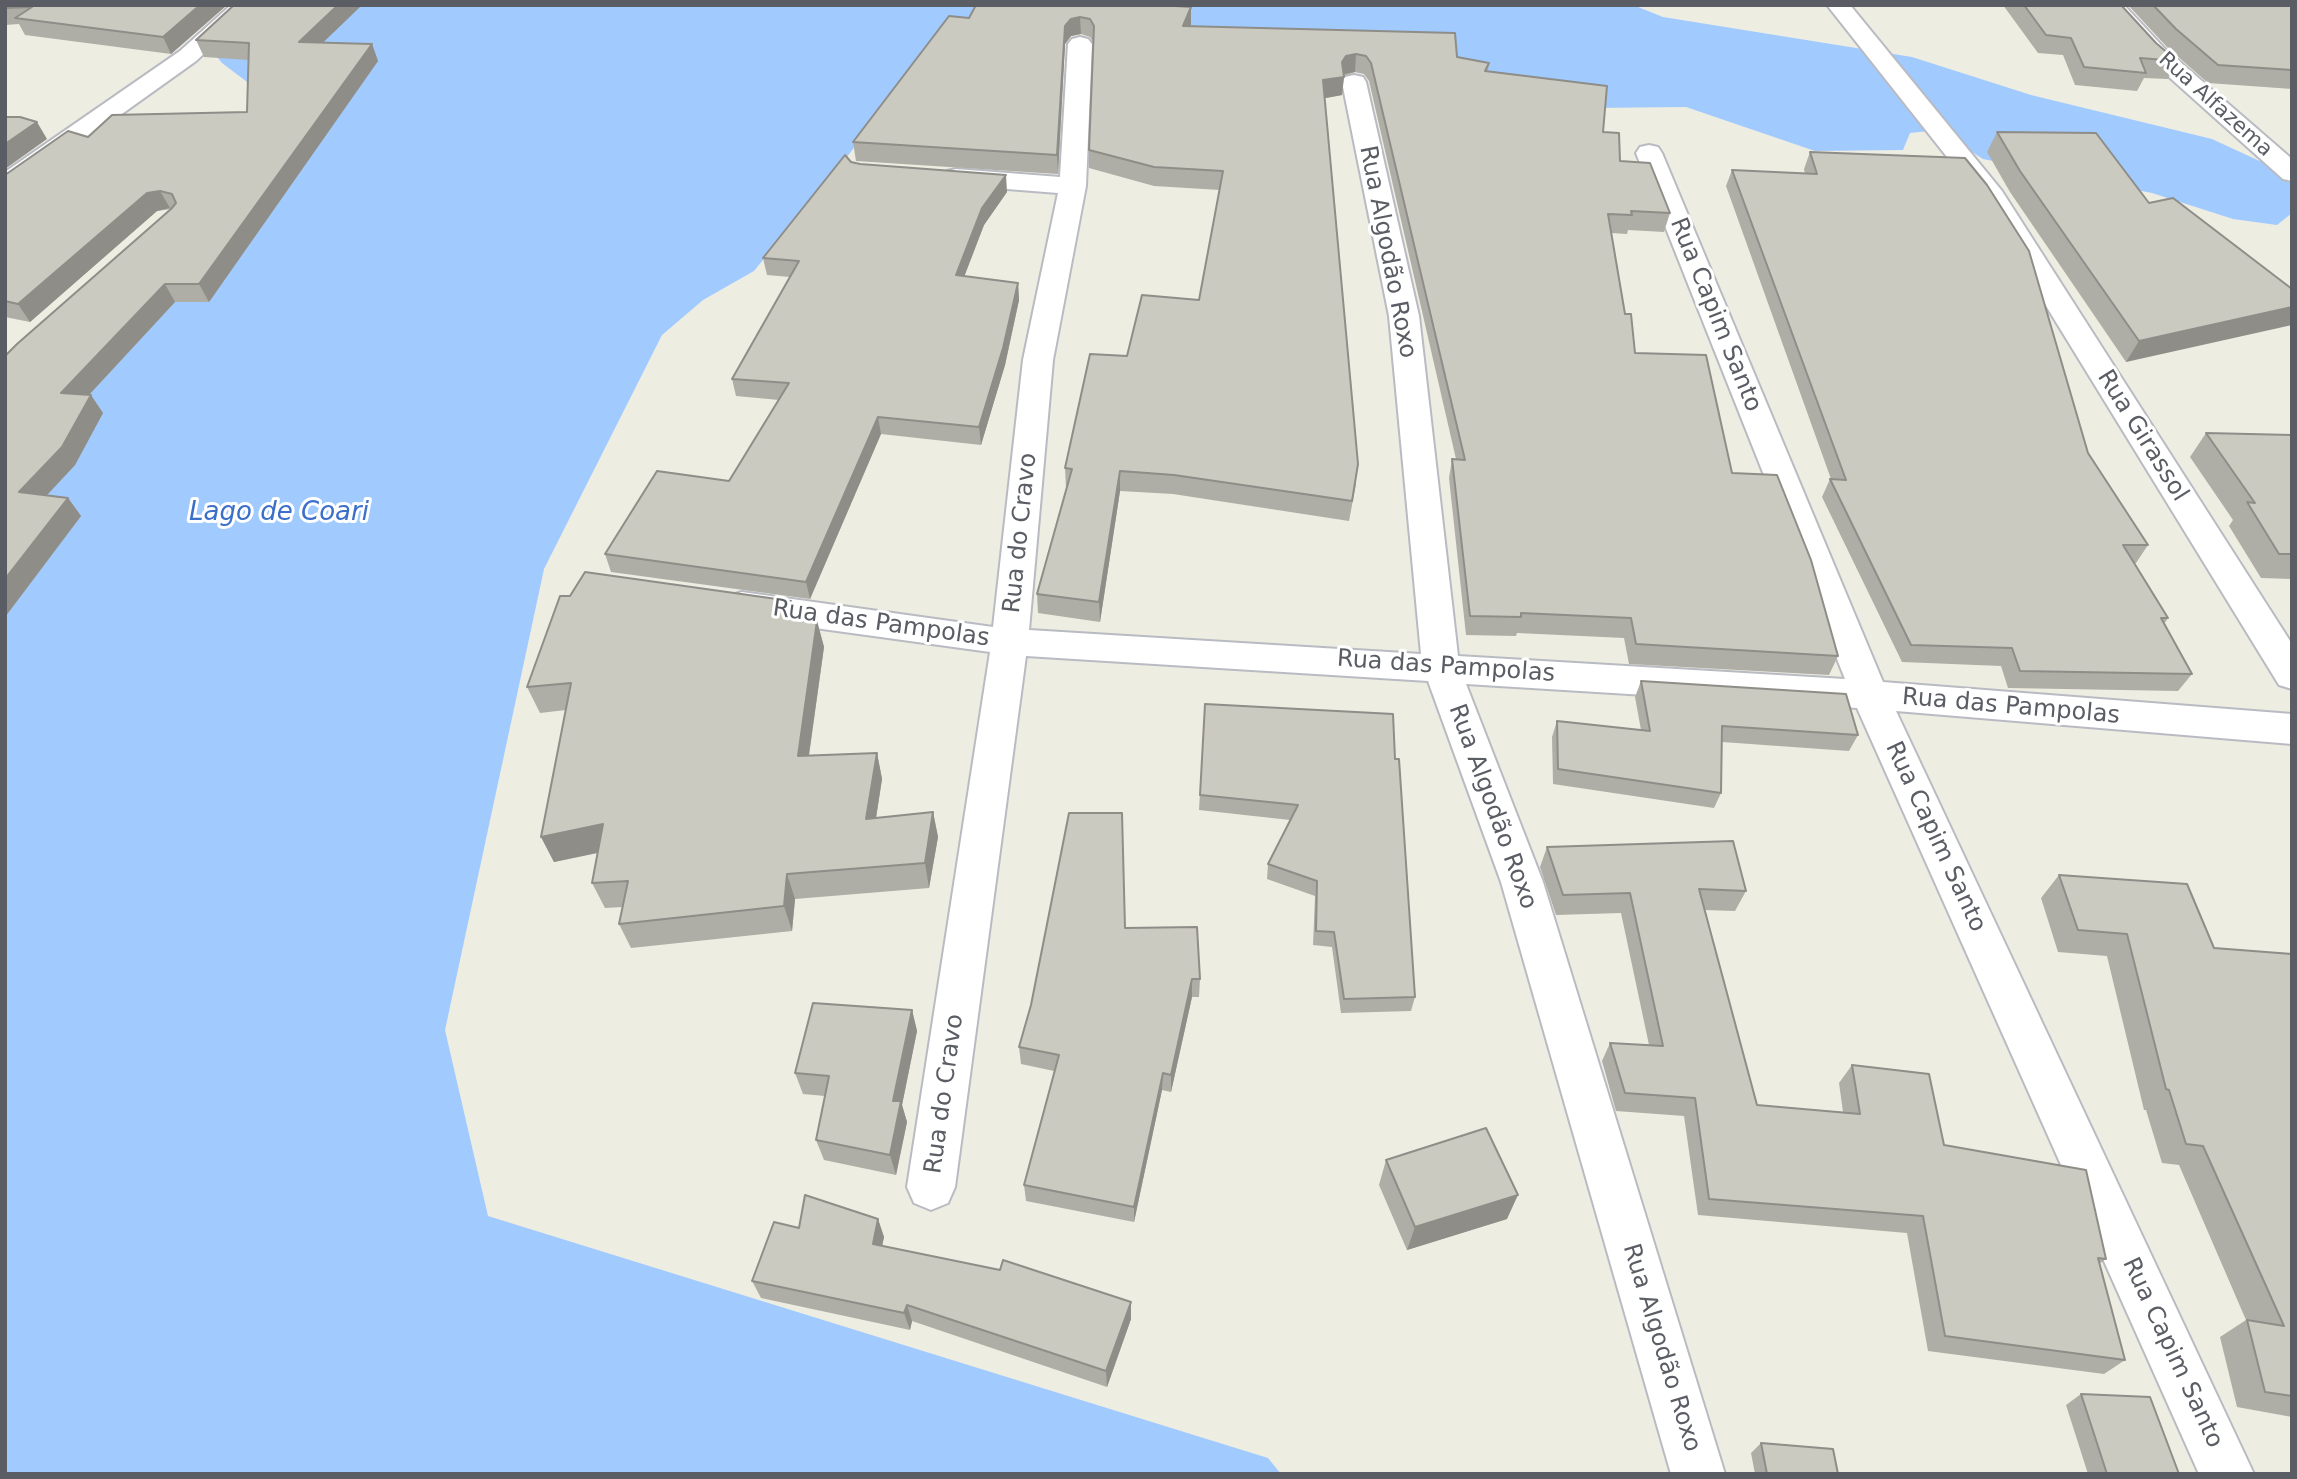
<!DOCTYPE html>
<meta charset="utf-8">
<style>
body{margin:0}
#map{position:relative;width:2297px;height:1479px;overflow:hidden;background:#eeede2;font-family:"DejaVu Sans",sans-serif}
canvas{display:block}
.frame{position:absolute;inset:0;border:7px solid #5a5d64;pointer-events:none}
</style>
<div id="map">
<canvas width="2297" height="1479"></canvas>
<div class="frame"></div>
</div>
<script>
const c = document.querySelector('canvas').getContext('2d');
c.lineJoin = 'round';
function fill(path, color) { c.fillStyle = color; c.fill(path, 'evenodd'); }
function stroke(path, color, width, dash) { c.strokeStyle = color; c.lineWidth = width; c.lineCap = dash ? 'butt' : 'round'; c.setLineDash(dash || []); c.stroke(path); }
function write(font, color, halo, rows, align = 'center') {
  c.font = font + ' "DejaVu Sans",sans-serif'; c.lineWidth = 6; c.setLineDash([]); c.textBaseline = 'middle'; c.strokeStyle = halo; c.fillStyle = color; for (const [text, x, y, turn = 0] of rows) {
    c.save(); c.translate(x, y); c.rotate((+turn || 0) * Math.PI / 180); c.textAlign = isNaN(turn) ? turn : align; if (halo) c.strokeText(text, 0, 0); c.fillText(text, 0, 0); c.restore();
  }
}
const water = new Path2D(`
 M290,5h1343l30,12 249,40 119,38 181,44 80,37v37l-15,12 -44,-6 -81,-26 -169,-34 -45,-29 -28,3 -7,17 -88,1 -129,-44 -96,1 -508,-78 -170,38 -62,85 -96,118 -51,29 -41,35 -118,234 -99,461 43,186 780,242 13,16h-1276v-1061l262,-316 -45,-34 -16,-20z`);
const minor = new Path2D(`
 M231,5h25l-60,56 -182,130 -9,2v-21l175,-121z
 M1827,5h23l152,186 290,453v45l-13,-4 -298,-485z
 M2100,5h24l41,44 127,110v22l-9,-2 -134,-120z
 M1080,37l8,2 4,5 -6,142 -33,174 -24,270 392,24 -32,-338 -47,-234 3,-5 9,-2 9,2 3,5 53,234 39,340 387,23 -209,-526 4,-6 9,-2 9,2 4,6 221,529 409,32v30l-396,-33 358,763h-55l-342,-766 -391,-24 77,198 182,592h-54l-170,-592 -73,-201 -402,-25 -71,531 -7,16 -17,7 -17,-7 -7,-16 83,-535 -248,-34 -13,-4 -5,-9 5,-9 13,-4 251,35 30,-267 35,-167 -102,-8 -9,-2 -4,-6 4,-6 9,-2 104,8 8,-133 4,-5z`);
const wall = new Path2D(`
 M5,5h222l-56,49 -146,-19 -6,-11 -14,1z
 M234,5h128l-39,37 49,2 6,17 -169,241h-34l-86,93 14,18 -28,52 -28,30 21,3 13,18 -76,101v-261l166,-147 -14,2 -127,111 -25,-5v-142l83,-38 159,-25 2,-52 -45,-3 -8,-17z
 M2003,5h118l35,38 21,18 -9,18 -24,-1 -7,13 -62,-6 -12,-30 -25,-2z
 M2128,5h164v84l-84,-6 -41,-36z
 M1191,7l-1,19 267,31 32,6 -1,8 115,61 17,29 50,52 -6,19 -36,-2 -1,4 -16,-1 14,81 10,39 97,120 106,183 -9,19 -200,-11 -5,-26 -107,-5 -1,3 -50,-1 -17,-157 3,-19h4l-87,-378 -5,-7 -9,-2 -11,4 -2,19 -18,3 32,386 -7,37 -176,-27 -53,-3 -20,131 -62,-9 -1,-19 30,-106h-1l-1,-20 62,-112 72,-56 21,-110 -66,-4 -65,-18v-18l4,-108 -3,-5 -9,-3 -10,2 -6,8 -7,130 -202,-13 -3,-19 116,-124z
 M1997,132l152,71 143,86 -166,73 -116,-170 -23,-40z
 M1810,152l278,301 60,92 -12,18h-2l34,55 -4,6 28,50 -14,17 -170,-3 -7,-22 -99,-4 -80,-165 8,-18h1l-105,-293 6,-16 73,4 -1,-5z
 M851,162l156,30 -23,33 -20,51 54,7 1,17 -14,65 -24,80 -100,-11 -71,165 -199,-27 -6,-18 124,-73 50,-81 -43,-4 -4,-17 58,-102 -23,-2 -4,-17z
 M2206,433l86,2v144l-31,-1 -32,-52 4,-6 -43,-63z
 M791,601l5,17 21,3 7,26 -15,109 68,-3 5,26 -6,39 57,-6 5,25 -9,51 -134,11 -3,32 -161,17 -12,-24 4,-17 -18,1 -13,-25 6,-30 -44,9 -13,-25 25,-127 -26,3 -13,-26z
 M1641,681l217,54 -9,16 -127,-9 -1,51 -7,15 -161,-24 -1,-47 5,-16 84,9 -6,-33z
 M1205,704l190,55 20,238 -4,14 -70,2 -9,-66 -19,-2 2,-49 -48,-17 1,-15 22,-44 -91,-10z
 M1547,847l199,44 -11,20 -31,-1 53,195 86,7 -4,-29 13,-18 92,80 162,114 -7,5 26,96 -21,14 -176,-23 -21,-118 -209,-18 -14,-99 -68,-5 -14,-50 8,-18 39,2 -28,-132 -65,2 -16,-48z
 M2059,875l155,73 78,6v463l-55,-10 -17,-70 26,-17 -67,-155 -17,-2 -16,-53h-2l-37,-154 -49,-4 -17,-54z
 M1125,928l75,51 -1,18h-7l-21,95 -9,-2 -28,132 -108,-21 -2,-16 30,-114 -33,-7 -2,-17z
 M912,1010l5,21 -15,74 5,17 -11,53 -72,-15 -8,-20 9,-44 -22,-2 -8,-21z
 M1386,1160l121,59 -100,31 -28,-65z
 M878,1219l6,18 -2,9 249,56v17l-24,68 -195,-66 -2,9 -149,-32 -9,-17 47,-53z
 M2081,1394l98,80h-91l-22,-69z
 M1761,1443l77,31h-83l-4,-21z`);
const shadedWall = new Path2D(`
 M200,5h27l-56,49 -8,-17z
 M338,5h24l-56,54 -7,-17z
 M1191,7v18l-9,19 1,-18z
 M1080,17l1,17 -10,2 -6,8 -7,130 -1,-19 8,-129 6,-7z
 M372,44l6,17 -169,241 -10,-18z
 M1356,54l-1,18 -11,2 -2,3h2l-2,18 -21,4 2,-19 23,-24z
 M37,122l10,17 -42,30v-25z
 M1006,175l1,17 -23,33 -26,68 -2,-18 26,-67z
 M160,191l10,17 -13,3 -127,111 -12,-18 129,-111z
 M1018,283l1,17 -14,65 -24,80 -2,-18z
 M165,284l10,18 -102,110 -12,-19z
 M2292,307v18l-166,37 13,-21z
 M91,395l12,18 -28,52 -42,45 -14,-18z
 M878,417l3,17 -71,165 -4,-17z
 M1120,471v20l-20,131 -1,-20z
 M68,498l13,18 -76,101v-38z
 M791,601l7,26 -14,-10z
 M817,621l7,26 -19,135 -7,-26z
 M877,753l5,26 -10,65 -6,-25z
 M933,812l5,25 -9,51 -4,-25z
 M603,824l12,25 -61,13 -13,-25z
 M787,874l8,25 -3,32 -8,-25z
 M1192,979v18l-21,95v-17z
 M912,1010l5,21 -15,74 5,17 -11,53 -6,-20 3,-54z
 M1163,1073l-1,17 -28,132v-15z
 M1518,1195l-11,24 -100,31 8,-23z
 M878,1219l6,18 -5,24 -6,-17z
 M1131,1302v17l-24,68 -1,-16z
 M907,1305l5,16 -2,9 -6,-17z`);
const building = new Path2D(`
 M5,5h195l-37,32 -148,-19 17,-11 -27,1z
 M234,5h104l-39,37 73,2 -173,240h-34l-104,109 30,2 -29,52 -43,45 49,6 -63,81v-223l12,-12 154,-135 5,-6 -4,-9 -12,-3 -13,2 -129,111 -13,-3v-126l63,-44 20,6 24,-22 135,-3 2,-69 -53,-3z
 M976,5h183l32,2 -8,19 272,7 2,24 32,6 -4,8 122,15 -4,46 16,1 1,28 30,2 20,50 -39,-2 1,4 -24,-1 17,100h6l4,39 71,2 26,118 45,2 34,85 27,96 -202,-12 -5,-26 -110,-5v4l-51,-1 -18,-157 13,1 -94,-397 -5,-7 -10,-2 -10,2 -4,6 2,15 -21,3 35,384 -6,37 -178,-26 -54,-4 -21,131 -62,-8 35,-125 -7,-1 25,-114 37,2 15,-61 57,5 24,-129 -69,-4 -65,-17 5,-124 -4,-7 -10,-2 -9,2 -6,7 -8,129 -204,-13 96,-126 20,2z
 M2024,5h97l35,38 21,18 -37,-3 6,15 -62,-6 -13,-29 -25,-3z
 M2153,5h139v65l-74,-5 -42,-36z
 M5,117h15l17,5 -32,22z
 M1997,132l99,1 53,70 24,-5 119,91v18l-153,34 -119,-170z
 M1810,152l155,6 22,27 42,66 59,202 60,92h-25l45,73h-7l31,56 -172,-3 -8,-23 -101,-3 -81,-166 16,1 -114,-310 85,4z
 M845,155l6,7 9,2 146,11 -24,33 -26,67 62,8 -15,65 -24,79 -101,-10 -72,165 -201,-28 52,-83 72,10 60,-98 -57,-4 67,-118 -36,-3z
 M2206,433l86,2v119h-13l-32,-52 8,1z
 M585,572l206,29 -7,16 33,4 -19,135 79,-3 -11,66 67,-7 -8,51 -138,11 -3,32 -165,18 9,-43 -36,2 11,-59 -62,13 30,-154 -44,4 33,-91h10z
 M1641,681l205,13 12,41 -136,-9 -1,67 -163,-24 -1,-48 93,10z
 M1205,704l188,10 2,45h4l16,238 -71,2 -10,-67 -18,-1 1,-50 -49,-17 30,-59 -98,-10z
 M1069,813h53l3,115 72,-1 3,52h-8l-21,96 -8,-2 -29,134 -110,-22 35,-130 -40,-8 12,-42z
 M1733,841l13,50 -47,-2 58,216 103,9 -8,-49 77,9 15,71 142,25 20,89 -8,-1 27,102 -180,-24 -22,-120 -214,-17 -14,-101 -70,-5 -15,-50 53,3 -33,-153 -67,2 -16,-48z
 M2059,875l128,9 27,64 78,6v442l-27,-4 -18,-72 37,6 -81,-180 -17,-2 -17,-54 -3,-1 -39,-155 -49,-4z
 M813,1003l99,7 -19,91h8l-11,54 -74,-15 13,-64 -34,-3z
 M1486,1128l32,67 -103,32 -29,-67z
 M805,1195l73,24 -5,25 127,26 3,-10 128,42 -25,69 -199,-66 -3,8 -152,-32 22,-59 25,6z
 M2081,1394l69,3 29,77h-72z
 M1761,1443l72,6 5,25h-71z`);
const farStreetnames = [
 ["Rua Alfazema",2215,105,42]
];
const streetNames = [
 ["Rua Algodão Roxo",1387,252,79],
 ["Rua Capim Santo",1715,315,68],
 ["Rua Girassol",2142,436,58],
 ["Rua do Cravo",1021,533,-84],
 ["Rua das Pampolas",881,624,8],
 ["Rua das Pampolas",1446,667,4],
 ["Rua das Pampolas",2011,707,5],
 ["Rua Algodão Roxo",1492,807,70],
 ["Rua Capim Santo",1935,837,65],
 ["Rua do Cravo",945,1094,-82],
 ["Rua Algodão Roxo",1661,1348,73],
 ["Rua Capim Santo",2172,1353,65]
];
const waterNames = [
 ["Lago de Coari",279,513]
];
fill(water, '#a1caff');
stroke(minor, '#b9bbc2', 4);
fill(minor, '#fff');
fill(wall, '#afaea6');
fill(shadedWall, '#8e8d87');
fill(building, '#cbcac1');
stroke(building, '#8e8d87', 2);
write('21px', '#5a5d64', '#fff', farStreetnames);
write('24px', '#5a5d64', '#fff', streetNames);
write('italic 26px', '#3c6fca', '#fff', waterNames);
</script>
